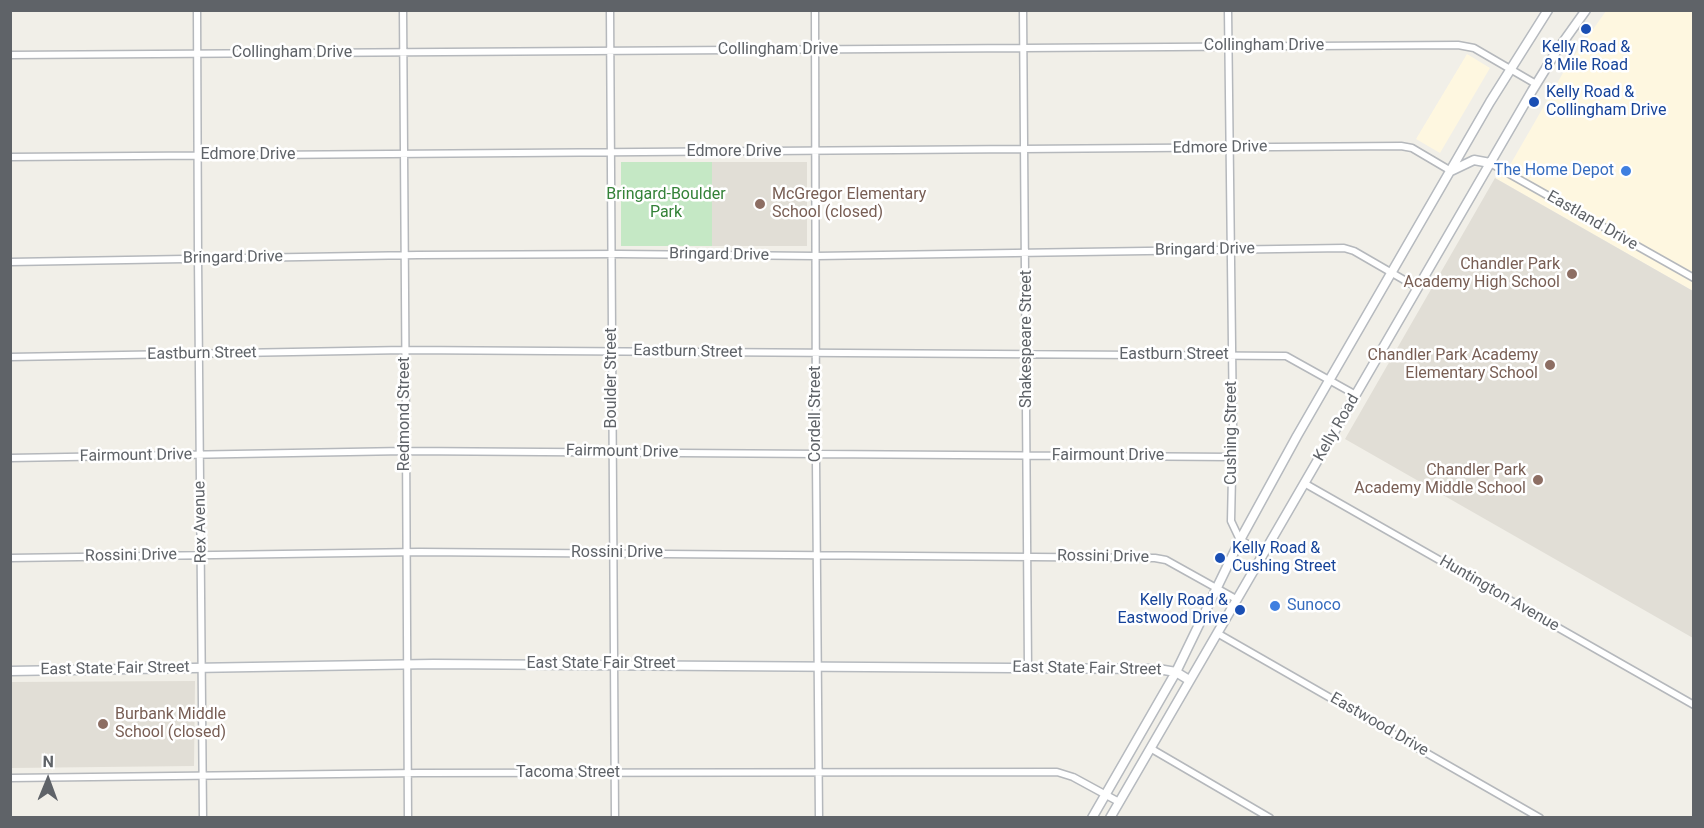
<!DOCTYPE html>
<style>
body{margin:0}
#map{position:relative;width:1704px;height:828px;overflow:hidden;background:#f1efe8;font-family:Roboto,sans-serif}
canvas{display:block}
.frame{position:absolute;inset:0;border:12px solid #5f6368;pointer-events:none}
.north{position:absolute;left:18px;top:750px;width:60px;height:60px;-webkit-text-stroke:4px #fff;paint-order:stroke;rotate:1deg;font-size:16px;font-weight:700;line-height:24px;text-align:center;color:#5f6368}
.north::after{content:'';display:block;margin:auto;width:21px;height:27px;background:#5f6368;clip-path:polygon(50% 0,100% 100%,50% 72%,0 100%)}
</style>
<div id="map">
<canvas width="1704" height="828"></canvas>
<div class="frame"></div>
<div class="north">N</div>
</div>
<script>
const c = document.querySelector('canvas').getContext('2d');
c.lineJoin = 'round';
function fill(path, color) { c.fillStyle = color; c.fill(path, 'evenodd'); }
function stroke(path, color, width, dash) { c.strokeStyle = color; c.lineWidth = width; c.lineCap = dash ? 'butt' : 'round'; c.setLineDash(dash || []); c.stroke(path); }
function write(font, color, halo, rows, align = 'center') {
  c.font = font + ' Roboto,sans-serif'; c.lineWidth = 5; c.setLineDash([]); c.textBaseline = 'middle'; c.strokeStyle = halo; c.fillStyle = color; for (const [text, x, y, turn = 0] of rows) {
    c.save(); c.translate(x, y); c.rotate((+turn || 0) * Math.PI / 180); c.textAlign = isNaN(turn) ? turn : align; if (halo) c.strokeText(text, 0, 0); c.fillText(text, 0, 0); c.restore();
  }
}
const commercial = new Path2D(`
 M1606,11h87v280l-198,-113 15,-13 57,-99z
 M1467,54l23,14 -50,85 -24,-14z`);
const education = new Path2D(`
 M712,162h95v84h-95z
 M1495,178l198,113v347l-348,-199z
 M195,681l-1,85 -183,2v-86z`);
const green = new Path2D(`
 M621,162h91v84h-91z`);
const street = new Path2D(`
 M197,10l1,248 5,560
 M403,10c3,269 3,539 5,808
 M610,10l5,808
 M815,10l1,451 3,357
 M1023,10l5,658
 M1228,10l5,420 -2,91 9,19 23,12
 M10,55l1448,-10 16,3 62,36
 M10,157l1391,-11 11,2 39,23
 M1490,163l204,115
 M10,262l408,-7 201,-1 197,2 528,-8 10,3 64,37
 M10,357l395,-7 881,6 70,39
 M10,458l395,-7 828,6
 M1304,483l390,222
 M10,558l409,-6 736,6 11,2 70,39
 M1217,633l323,185
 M1150,748l120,70
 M10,778l409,-5 638,-1 16,5 46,25`);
const secondary = new Path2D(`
 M1451,171l23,-11 16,3
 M10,671l423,-7 725,5 18,3 13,8
 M1092,818l84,-146 64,-132 57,-104 193,-334 58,-92
 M1110,818l422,-727 24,-39 30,-42`);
const markers = [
 [1586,29,6,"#1a4fb4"],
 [1534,102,6,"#1a4fb4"],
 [1626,171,6,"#3f7fe0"],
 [760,204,6,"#8d6e63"],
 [1572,274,6,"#8d6e63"],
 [1550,365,6,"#8d6e63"],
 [1538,480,6,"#8d6e63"],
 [1220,558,6,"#1a4fb4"],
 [1275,606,6,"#3f7fe0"],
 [1240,610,6,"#1a4fb4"],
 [103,724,6,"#8d6e63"]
];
const streetNames = [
 ["Collingham Drive",1264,46],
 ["Collingham Drive",778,50],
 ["Collingham Drive",292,53],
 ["Edmore Drive",1220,148,-1],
 ["Edmore Drive",734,152],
 ["Edmore Drive",248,155],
 ["Eastland Drive",1592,221,30],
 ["Bringard Drive",1205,250,-1],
 ["Bringard Drive",719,255,1],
 ["Bringard Drive",233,258,-1],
 ["Shakespeare Street",1027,339,-90],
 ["Eastburn Street",688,352,1],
 ["Eastburn Street",202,354,-1],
 ["Eastburn Street",1174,355],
 ["Boulder Street",612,378,-90],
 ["Redmond Street",405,414,-90],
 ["Cordell Street",816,414,-90],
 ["Kelly Road",1337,428,-60],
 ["Cushing Street",1232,433,-90],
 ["Fairmount Drive",622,452,1],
 ["Fairmount Drive",136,456,-1],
 ["Fairmount Drive",1108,456],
 ["Rex Avenue",201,522,-91],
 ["Rossini Drive",617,553],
 ["Rossini Drive",131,556,-1],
 ["Rossini Drive",1103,557,1],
 ["Huntington Avenue",1499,594,30],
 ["East State Fair Street",601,664],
 ["East State Fair Street",115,669,-1],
 ["East State Fair Street",1087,669,1],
 ["Eastwood Drive",1379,725,30],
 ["Tacoma Street",568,773]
];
const transitNames = [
 ["Kelly Road &",1586,48,"center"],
 ["8 Mile Road",1586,66,"center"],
 ["Kelly Road &",1546,93],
 ["Collingham Drive",1546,111],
 ["Kelly Road &",1232,549],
 ["Cushing Street",1232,567],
 ["Kelly Road &",1228,601,"right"],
 ["Eastwood Drive",1228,619,"right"]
];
const shopNames = [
 ["The Home Depot",1614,171],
 ["Sunoco",1287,606,"left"]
];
const parkNames = [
 ["Bringard-Boulder",666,195],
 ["Park",666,213]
];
const educationNames = [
 ["McGregor Elementary",772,195,"left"],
 ["School (closed)",772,213,"left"],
 ["Chandler Park",1560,265],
 ["Academy High School",1560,283],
 ["Chandler Park Academy",1538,356],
 ["Elementary School",1538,374],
 ["Chandler Park",1526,471],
 ["Academy Middle School",1526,489],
 ["Burbank Middle",115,715,"left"],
 ["School (closed)",115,733,"left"]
];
fill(commercial, '#fef7e0');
fill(education, '#e1ded6');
fill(green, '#c5e8c5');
stroke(street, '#b5b8bc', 9);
stroke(secondary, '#b6babf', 11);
stroke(street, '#fff', 6);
stroke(secondary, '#fff', 8);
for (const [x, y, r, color] of markers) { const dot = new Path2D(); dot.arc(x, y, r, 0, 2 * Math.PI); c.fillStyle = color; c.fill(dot); stroke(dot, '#fff', 2); }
write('16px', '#5f6368', '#fff', streetNames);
write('16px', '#164399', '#fff', transitNames, 'left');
write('16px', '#366cbe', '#fff', shopNames, 'right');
write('16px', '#348238', '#fff', parkNames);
write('16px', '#785e54', '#fff', educationNames, 'right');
</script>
